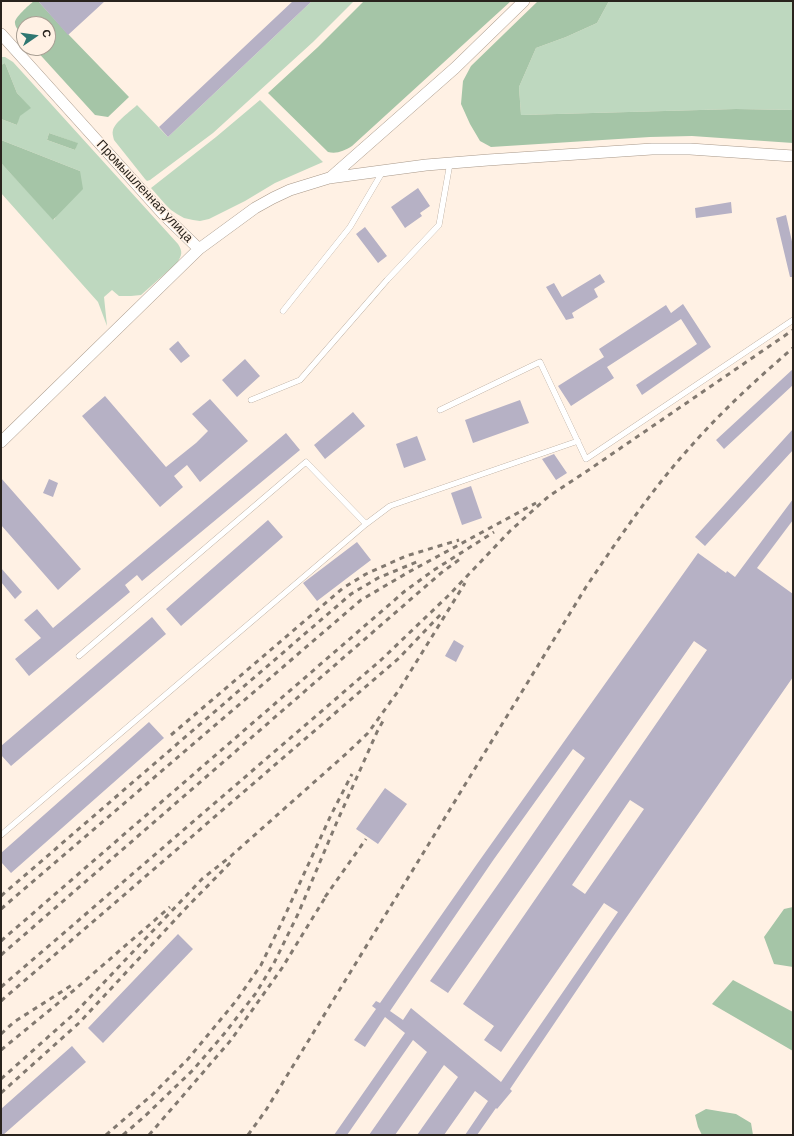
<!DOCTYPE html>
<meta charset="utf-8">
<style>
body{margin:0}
#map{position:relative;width:794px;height:1136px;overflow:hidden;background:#fff1e4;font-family:Barlow,sans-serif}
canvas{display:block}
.frame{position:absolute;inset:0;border:2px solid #29231d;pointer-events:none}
.north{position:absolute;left:16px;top:16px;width:40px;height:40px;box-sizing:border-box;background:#fff1e4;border:1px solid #a99f94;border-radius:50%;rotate:77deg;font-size:11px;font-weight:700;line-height:16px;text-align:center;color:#29231d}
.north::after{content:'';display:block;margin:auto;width:14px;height:18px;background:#2f7771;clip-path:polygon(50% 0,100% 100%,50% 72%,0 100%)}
</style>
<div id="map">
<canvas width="794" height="1136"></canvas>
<div class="frame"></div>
<div class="north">С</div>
</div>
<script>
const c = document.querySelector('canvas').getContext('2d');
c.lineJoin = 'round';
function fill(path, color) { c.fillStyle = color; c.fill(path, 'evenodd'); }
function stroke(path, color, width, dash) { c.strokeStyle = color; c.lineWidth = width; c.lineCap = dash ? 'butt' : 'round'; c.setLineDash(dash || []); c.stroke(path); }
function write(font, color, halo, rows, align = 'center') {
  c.font = font + ' Barlow,sans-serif'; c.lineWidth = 3; c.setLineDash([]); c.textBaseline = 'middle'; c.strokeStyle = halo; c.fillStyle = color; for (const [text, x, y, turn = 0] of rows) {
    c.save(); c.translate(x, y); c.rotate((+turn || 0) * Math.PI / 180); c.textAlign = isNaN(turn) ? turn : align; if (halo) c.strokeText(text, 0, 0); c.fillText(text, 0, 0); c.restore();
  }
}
const green = new Path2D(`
 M312,1h42l-41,41 -100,91 -63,47 -3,1 -2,-2 -31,-39c-1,-4 -2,-7 -1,-10 2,-8 18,-19 24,-25l31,32z
 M609,1h184v109l-57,-1 -215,6 -2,-28 17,-39 30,-11 31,-14z
 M1,57h4l8,5 165,182c5,8 4,11 -1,19l-36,32 -10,1h-12l-7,-6 -8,7 3,29 -9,-24 -97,-109v-30l53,57 26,-49 -79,-31v-21l16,6 2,-9 11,-8 -13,-15 -12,-30 -4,2zM49,133l28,10 -2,7 -28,-10z
 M260,100l63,62 -48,21 -30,18 -36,18 -9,2 -7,-1 -9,-2 -7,-4 -6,-4 -6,-6 -14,-16 65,-51z`);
const forest = new Path2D(`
 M34,1h4l31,34 60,62 -21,20 -13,-2 -61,-67h14v-24h-24v13c-3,-4 -9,-9 -9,-14 -1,-5 14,-18 19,-22z
 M364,1h147l-159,145c-8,5 -15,8 -24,6l-60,-59 50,-46z
 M538,1h71l-12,22 -31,14 -30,11 -17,39 2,28 215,-6 57,1v33l-101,-7 -42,1 -159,10 -11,-6 -10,-17 -9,-20 2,-23 8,-15z
 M5,63l12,30 14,15 -11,8 -3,9 -16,-6v-54z
 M49,133l29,10 -3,7 -28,-10z
 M1,140l79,31 3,18 -30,31 -52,-57z
 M793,907v60l-19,-3 -10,-27 20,-28z
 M733,980l60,32v39l-81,-47z
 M706,1109l30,5 15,9 2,12h-51l-4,-8 -3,-12z`);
const building = new Path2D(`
 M38,1h67l-37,34z
 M293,1h19l-144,136 -9,-10z
 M418,188l12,18 -10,7 2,3 -17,12 -14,-21z
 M731,202l1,11 -36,5 -1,-10z
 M786,215l7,31v31h-3l-14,-59z
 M365,227l22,29 -9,7 -22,-29z
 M600,274l5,8 -11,7 4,8 -26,16 2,5 -8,2 -20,-33 8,-4 8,14z
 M683,304l28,43 -69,48 -6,-10 61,-41 -16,-25 -74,48 7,11 -43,28 -13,-20 46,-29 -5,-8 67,-44 5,8z
 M178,341l12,15 -9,7 -12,-14z
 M245,359l15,17 -23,21 -15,-17z
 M793,369v16l-69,64 -8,-9z
 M105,396l61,71 30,-24 12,-12 -16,-17 18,-15 38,42 -48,41 -13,-17 -13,11 9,11 -23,20 -78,-91z
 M520,400l9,23 -56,20 -8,-23z
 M353,412l12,14 -40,33 -11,-14z
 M793,429v21l-88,96 -10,-9z
 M286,433l14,17 -158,131 -5,-6 -12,10 5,7 -101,84 -14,-17 26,-21 -17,-18 13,-11 16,19z
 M417,436l9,24 -22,8 -8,-24z
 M554,454l13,19 -11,7 -14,-21z
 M1,478l80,91 -23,21 -57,-65z
 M49,479l9,4 -5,14 -10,-4z
 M471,486l11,32 -20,7 -11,-32z
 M793,499v21l-36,48 36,26v83l-183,264 -100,148 2,2 -15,18 -1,-1 -19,27h-12l23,-34 -13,-10 -31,44h-27l41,-58 -14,-12 -49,70h-26l58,-83 -14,-12 -66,95h-13l71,-102 -20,-16 -20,30 -11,-7 22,-31 -4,-3 4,-5 4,2 97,-139 221,-311 28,20 1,-2 8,6zM694,641l13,9 -244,354 31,22 -10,14 17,12 103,-149 14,9 -117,170 -90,-74 -8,12 -13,-9 104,-152 79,-110 12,9 -79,115 -76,108 18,12zM630,800l14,9 -59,85 -13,-9z
 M268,520l15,17 -102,89 -15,-17z
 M357,542l14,18 -54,41 -14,-18z
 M1,568l21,24 -7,7 -14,-17z
 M152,617l14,17 -155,132 -10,-11v-9z
 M454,640l10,6 -8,16 -11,-6z
 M149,722l15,16 -153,135 -10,-11v-9z
 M385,788l22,16 -29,40 -22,-15z
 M178,934l15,15 -90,94 -15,-15z
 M72,1046l14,16 -83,73h-2v-26z`);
const service = new Path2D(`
 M283,311l67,-84 33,-56
 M251,400l49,-20 87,-100 52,-55 11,-62
 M440,410l100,-48 46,97 207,-139
 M79,656l227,-194 60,62 24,-18 188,-65
 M1,835l365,-311`);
const minor = new Path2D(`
 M1,34l163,181 35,34
 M330,178l125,-110 69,-67
 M1,442l198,-193 56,-41 18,-10 17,-8 39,-12 97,-13 62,-5 164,-11h38l103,7`);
const rail = new Path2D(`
 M171,735l172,-147 23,-14 40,-18 53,-16
 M1,896l350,-302 27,-16 41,-17
 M325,897l41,-58
 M1,909l360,-309 46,-27 129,-70
 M1,941l404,-350 29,-21 60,-38
 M1,955l440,-382 19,-14
 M1,987l380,-327 68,-65 61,-64 39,-35 44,-29 200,-137
 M1,1001l398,-343 43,-45
 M1,1034l13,-12 58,-37
 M1,1050l72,-59 97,-84
 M1,1079l74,-66 127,-134 29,-23 116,-103 21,-20 31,-43 66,-107
 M1,1093l78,-70 107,-115 45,-46
 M106,1135l46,-40 36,-36 48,-58 25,-36 20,-41 50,-109 21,-41
 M123,1135l21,-18 49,-47 31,-36 32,-41 18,-30 24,-49 38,-90 41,-92 6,-11
 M149,1135l82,-95 51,-72 33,-54 13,-21
 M248,1135l18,-25 320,-523c33,-49 66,-98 106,-142 31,-35 66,-67 101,-97`);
const streetNames = [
 ["Промышленная улица",145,191,47]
];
fill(green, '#bed8bf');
fill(forest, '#a5c5a7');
fill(building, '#b6b1c5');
stroke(service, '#a89889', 6);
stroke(minor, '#a89889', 12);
stroke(service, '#fff', 5.5);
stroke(minor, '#fff', 11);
stroke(rail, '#827970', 3, [5, 5]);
write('13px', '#29231d', '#fff1e4', streetNames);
</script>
